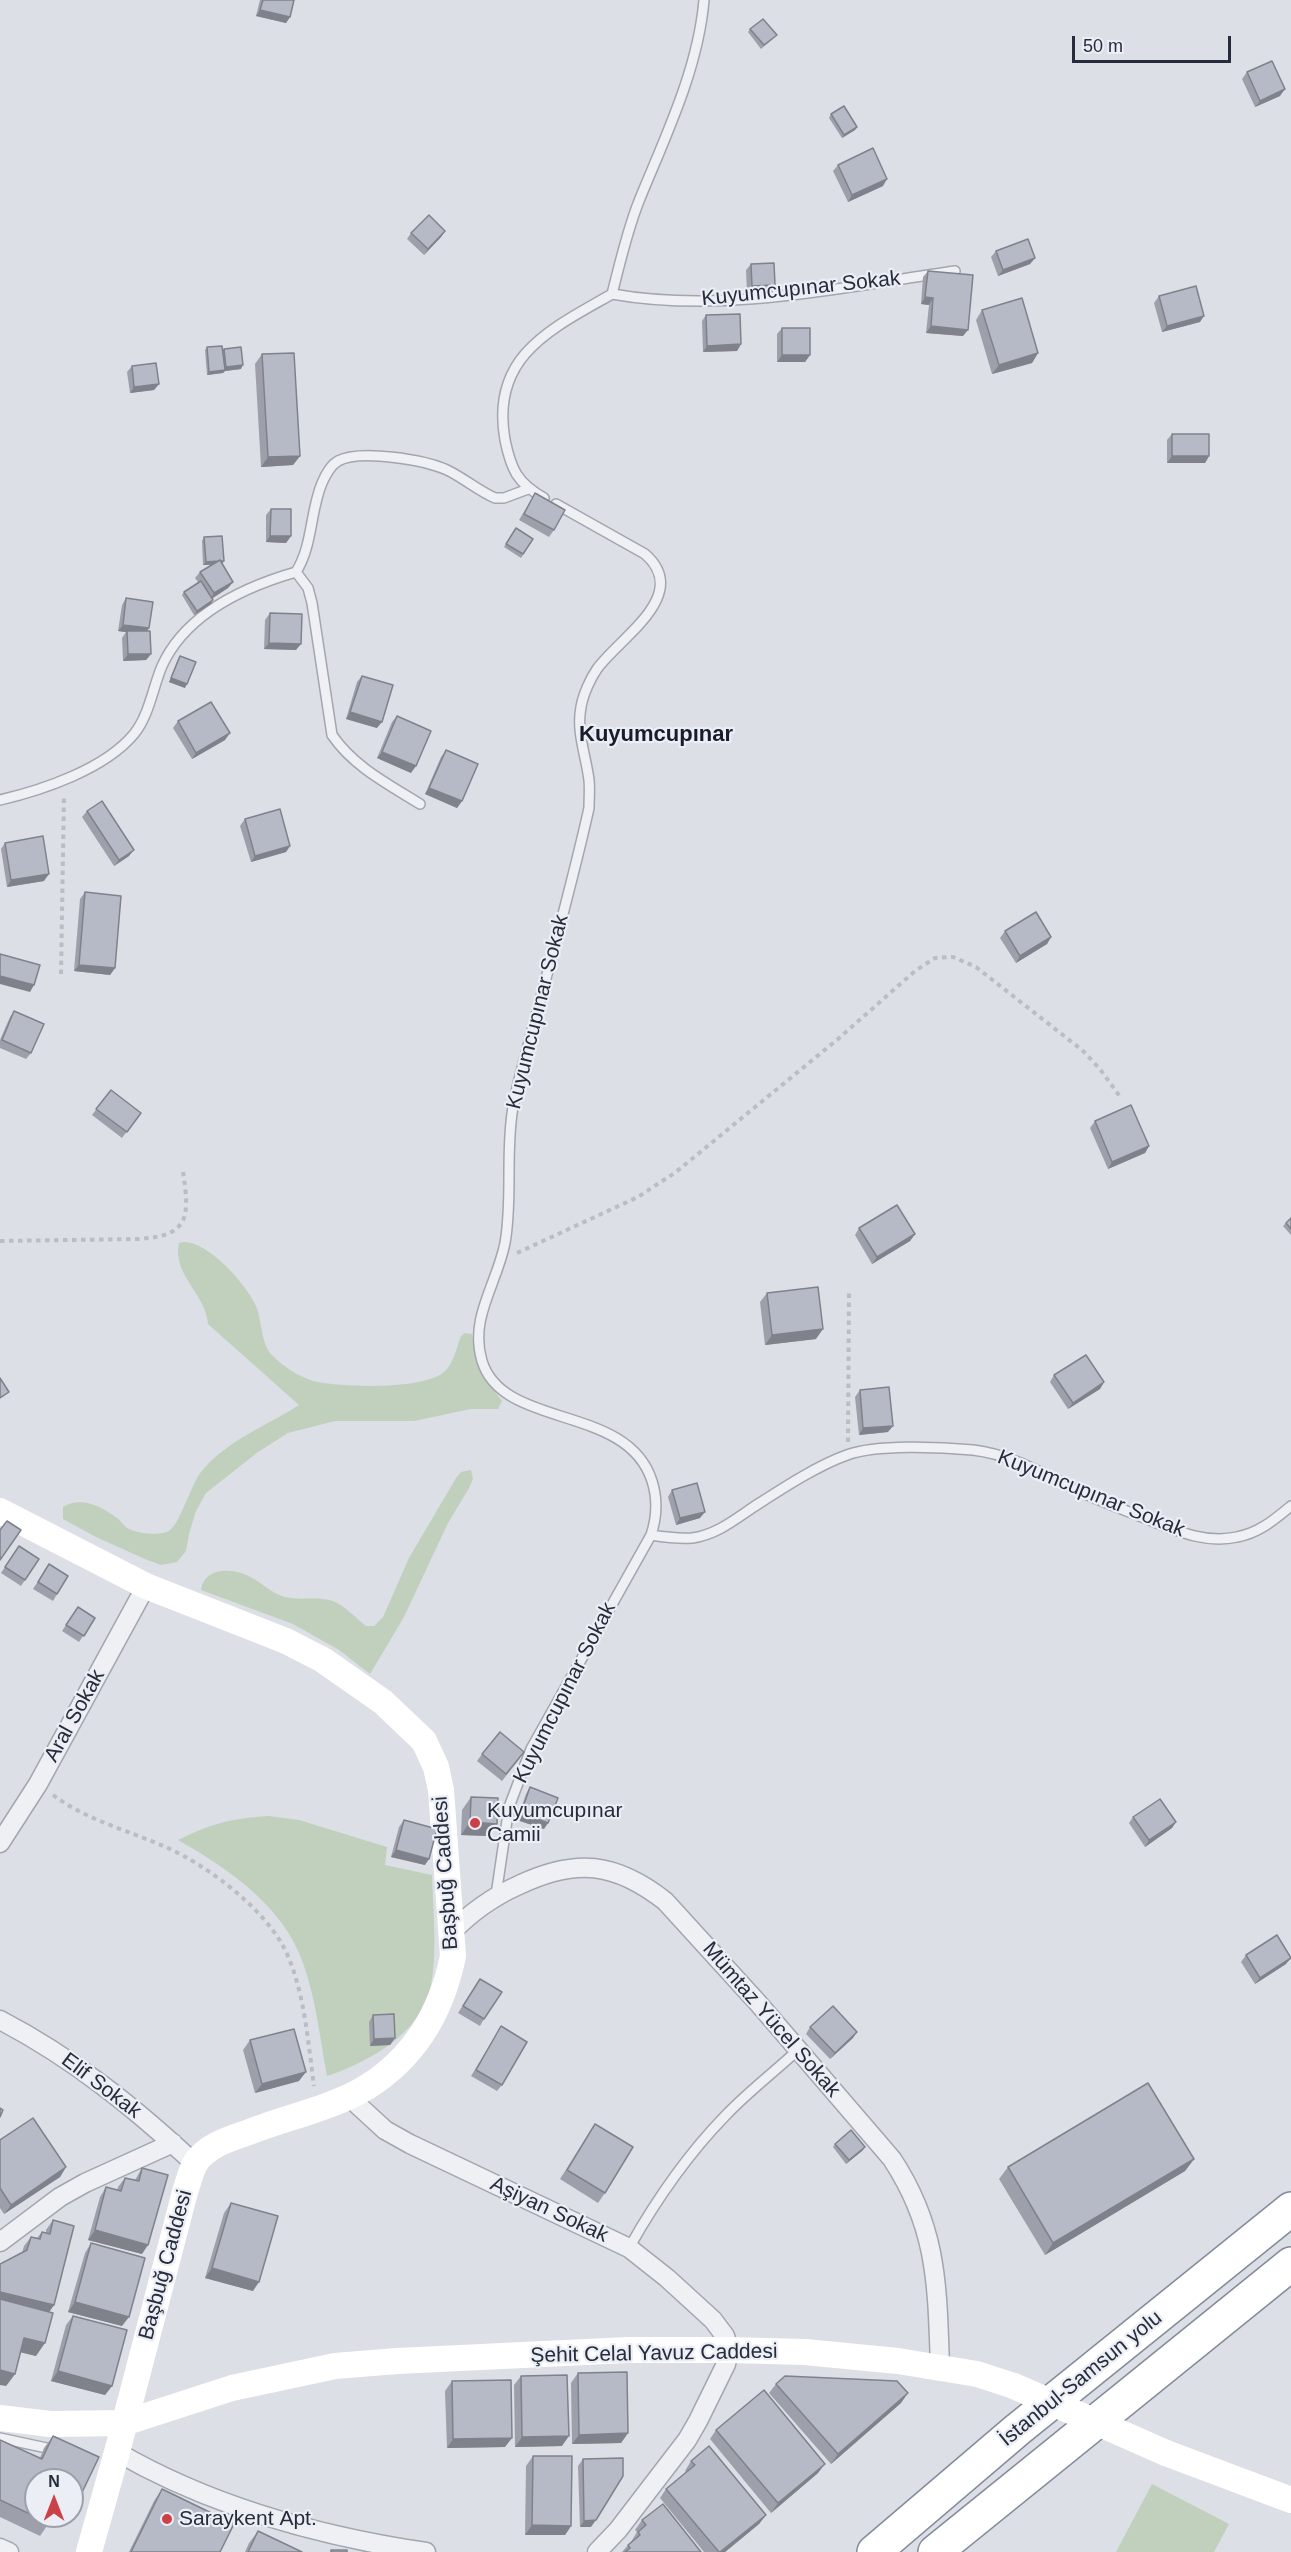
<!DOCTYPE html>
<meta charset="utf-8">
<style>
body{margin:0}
#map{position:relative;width:1291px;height:2552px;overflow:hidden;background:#dcdfe6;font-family:Arial,sans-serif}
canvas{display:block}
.north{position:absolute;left:24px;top:2468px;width:60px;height:60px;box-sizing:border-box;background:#ebeef4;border:2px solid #9ca0aa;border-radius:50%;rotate:0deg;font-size:16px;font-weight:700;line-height:24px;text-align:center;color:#262c3c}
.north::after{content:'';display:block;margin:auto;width:21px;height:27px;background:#cc4048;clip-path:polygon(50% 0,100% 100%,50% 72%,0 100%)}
.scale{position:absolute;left:1072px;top:36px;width:159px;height:27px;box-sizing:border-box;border:3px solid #262c3c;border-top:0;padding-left:8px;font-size:18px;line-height:21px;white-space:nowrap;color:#262c3c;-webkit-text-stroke:4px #ebeef4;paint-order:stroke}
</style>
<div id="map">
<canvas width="1291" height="2552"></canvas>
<div class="north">N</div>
<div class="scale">50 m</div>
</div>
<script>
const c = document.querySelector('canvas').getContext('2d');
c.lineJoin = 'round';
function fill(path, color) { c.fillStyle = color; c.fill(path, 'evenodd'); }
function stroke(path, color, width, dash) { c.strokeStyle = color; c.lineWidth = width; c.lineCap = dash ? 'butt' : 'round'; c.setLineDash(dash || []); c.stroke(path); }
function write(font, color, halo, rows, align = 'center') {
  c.font = font + ' Arial,sans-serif'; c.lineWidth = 4.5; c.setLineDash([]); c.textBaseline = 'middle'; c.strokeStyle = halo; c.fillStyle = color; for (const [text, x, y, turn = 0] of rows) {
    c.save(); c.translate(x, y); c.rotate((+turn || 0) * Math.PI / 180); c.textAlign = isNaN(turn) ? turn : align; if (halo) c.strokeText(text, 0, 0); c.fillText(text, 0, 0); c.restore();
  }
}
const green = new Path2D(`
 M184,1242c25,0 62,42 72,64 6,14 5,37 15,48 11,12 31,25 47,28 26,5 111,9 129,-13 7,-8 10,-23 14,-33l4,-3 7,1c5,35 10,40 30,67l-4,8h-27l-57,12h-79l-47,12 -30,19 -52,41 -10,18 -7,23 -3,17 -9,11 -16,3 -16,-6 -49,-22 -33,-18v-12c18,-11 38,-1 54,11 5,4 8,10 14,12 10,4 26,5 36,2 12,-4 24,-48 34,-60 26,-32 64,-45 98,-67l-91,-81c-2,-30 -36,-49 -29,-81z
 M471,1470l2,9 -4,9 -21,35 -44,94 -34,57 -31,-24 -46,-26 -92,-34c3,-20 24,-22 40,-17 14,4 24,15 36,21 18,9 38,1 56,7 11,4 24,18 33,25h8l9,-9 26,-59 47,-80 5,-6z
 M268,1816l31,4 88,27 -2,18 47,10c1,37 6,79 -2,115 -11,45 -64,73 -103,86 -7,-37 -11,-77 -24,-113 -19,-56 -75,-95 -125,-123 35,-17 51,-21 90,-24z
 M1152,2484l77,40 -15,28h-98z`);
const path = new Path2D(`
 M61,974l3,-179
 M0,1241l138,-2c51,-3 52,-21 45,-67
 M517,1253l121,-56 38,-25 162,-133 77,-68 20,-13 18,-1 23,10 106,83 18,19 21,29
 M848,1442l1,-152
 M53,1795c33,25 77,36 115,53 41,19 91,57 114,96 22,40 26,98 32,142`);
const lane = new Path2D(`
 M612,294c113,20 231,-7 343,-23
 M544,498c-27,-15 -33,-29 -39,-58 -15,-84 46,-111 107,-146 8,-31 15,-63 27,-93 26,-64 59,-131 65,-201
 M296,572l12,16 4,15 20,132c22,32 56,49 88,69
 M0,800c43,-10 105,-31 134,-66 15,-18 19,-47 28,-68 24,-53 82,-79 134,-94 17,-27 14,-61 26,-89 3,-7 9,-18 16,-22 22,-12 87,-1 109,9 17,8 31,21 48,28h9l24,-9
 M651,1535c13,2 27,4 41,3 23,-3 41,-17 60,-30 28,-18 64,-42 95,-53 29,-11 94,-8 126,-5 43,5 79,29 117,46 20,9 40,16 59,24 28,11 57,24 88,17 22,-4 37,-17 54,-31
 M496,1895l13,-88 22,-58 120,-214c6,-18 7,-35 1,-54 -25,-78 -149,-51 -170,-120 -13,-43 15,-77 23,-118 8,-45 0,-91 8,-136 5,-28 14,-56 21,-84 19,-71 39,-143 55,-215 0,-10 1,-19 0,-28 -3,-24 -13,-49 -8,-73 2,-12 9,-28 16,-38 22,-31 95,-74 48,-115l-89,-50
 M629,2248c27,-48 58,-93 97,-133 22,-23 48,-43 72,-65
 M0,2438l56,12`);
const street = new Path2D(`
 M0,1843l38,-59 108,-198
 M451,1933c20,-21 41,-36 68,-48 57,-27 96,-23 146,16l93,102 134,156c46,70 45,127 48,207
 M0,2020c73,38 135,88 195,144
 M348,2096l37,34 25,14 219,104 38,30 46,42 12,16 4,14 -3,14 -28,57 -11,19 -69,90 -21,22
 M0,2242l60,-45 25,-14 88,-40
 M117,2452c95,55 201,84 309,100
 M0,2548l9,4`);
const secondary = new Path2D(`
 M0,1511l146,75 140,55 37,19 60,42 41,39 12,26 5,23 12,166c-11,54 -38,101 -86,131 -32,20 -79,30 -115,44 -19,7 -44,13 -56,31 -5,8 -8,21 -11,30l-68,260 -28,100
 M0,2418l50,6 74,-1 108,-35 103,-22 62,-5 231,-11h101l76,2 93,9 79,13 37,12
 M1166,2453l125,47`);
const highway = new Path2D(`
 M874,2552l143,-122 274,-221
 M935,2552l356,-288`);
const secondaryBridge = new Path2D(`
 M1014,2386l152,67`);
const wall = new Path2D(`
 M260,0h34l-4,17 -4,6 -30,-7z
 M750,29l24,9 -13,11 -13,-17z
 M1247,72l33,24 -25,11 -13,-28z
 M831,114l26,13 -2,3 -13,8 -13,-20z
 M838,165l45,21 -35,16 -15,-31z
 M445,231l-4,6 -17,18 -17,-16 4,-6z
 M996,251l39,7 -5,6 -32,12 -7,-19z
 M751,264l24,21 -4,7 -24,1 -1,-23z
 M928,271l35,65 -37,-3 3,-28 -8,-1 2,-27z
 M1159,296l41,26 -38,10 -8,-29z
 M982,310l56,43 -6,10 -40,11 -16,-54z
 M706,315l35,29 -4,7 -34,1 -1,-31z
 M782,328l28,27 -5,7h-28v-28z
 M207,347l16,3 1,-1 17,20 -16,2 -2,2 -16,2 -2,-25z
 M262,354l38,102 -7,9 -32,2 -6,-103z
 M132,366l27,18 -5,6 -24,3 -3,-21z
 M1172,434l37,22 -4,7h-38v-23z
 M535,493l19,37 -5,7 -30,-17z
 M271,509l20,27 -5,7 -20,-1v-27z
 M516,528l17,11 -12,19 -17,-11z
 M204,537l18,27 11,18 -5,6 -16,10 -1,6 -17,11 -12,-20 2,-3 14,-10 -3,-4 5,-6 12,-7h-9l-1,-24z
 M126,598l21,33 4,23 -5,6 -23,1 -1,-23 4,-6 -8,-1 4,-26z
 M270,613l26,37 -32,-1 1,-29z
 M180,656l5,32 -16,-6 9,-23z
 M362,676l15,52 -31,-9 11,-37z
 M397,716l14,57 -34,-15 15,-36z
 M178,721l47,19 -33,19 -19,-31z
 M446,750l16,51 -5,7 -32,-14 16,-37z
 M87,811l42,45 -15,10 -32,-49z
 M245,819l45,27 -4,6 -35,10 -11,-36z
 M5,843l39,38 -37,6 -6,-38z
 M85,892l30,76 -5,7 -36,-4 6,-72z
 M1005,931l46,6 -4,7 -31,19 -16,-25z
 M14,1011l17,42 -5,6 -26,-11v-8l10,-23z
 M111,1090l30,23 -19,25 -30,-23z
 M1095,1121l54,25 -4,7 -37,16 -18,-41z
 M1291,1218v17l-8,-9z
 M859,1228l56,6 -5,7 -38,23 -17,-29z
 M767,1293l49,46 -51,6 -5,-43z
 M1054,1375l50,7 -4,7 -32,20 -18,-27z
 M860,1390l28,42 -29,3 -4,-38z
 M672,1490l28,28 -24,7 -8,-28z
 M19,1546l20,13 -18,27 -20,-13z
 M49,1564l8,30 -4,7 -20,-12z
 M78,1607l17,11 -16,24 -17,-11z
 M482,1754l38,4 -18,23 -25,-20z
 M530,1787l14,42 -27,-9 9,-26z
 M471,1797l26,27 -9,12 -27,-1 1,-25z
 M1133,1817l43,5 -4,6 -27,19 -16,-24z
 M404,1820l21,45 -34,-8 8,-30z
 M1246,1955l40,9 -31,20 -14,-22z
 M476,1985l8,34 -4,7 -22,-13z
 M373,2015l22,23 -5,7 -20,1 -1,-24z
 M501,2026l1,59 -5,6 -26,-15z
 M810,2027l43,11 -23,21 -24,-25z
 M250,2040l49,41 -44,12 -12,-43z
 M595,2124l10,69 -7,10 -38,-24z
 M0,2140l66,27 -6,10 -56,37 -4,-6z
 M835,2144l30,3 -3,4 -16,13 -13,-17z
 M1194,2159l-9,12 -140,84 -46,-76 9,-12z
 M142,2168v86l-54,-14 12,-43 6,-10 11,3 1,-3 7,-9 10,2z
 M231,2203l22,88 -48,-13 19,-65z
 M53,2220l1,85 -5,7 -13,44 -15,-4 -6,22 -9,12 16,-133 2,-7 7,-9 6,1 5,-6 4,1v-3z
 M91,2243l31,83 -54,-14 17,-59z
 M73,2316l39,70 -7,9 -54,-14 15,-56z
 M578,2373l50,60 -7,10 -49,1 -1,-61z
 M521,2376l41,70 -47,1 -1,-62z
 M452,2381l53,66 -58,1 -2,-57z
 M776,2384l125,19 -70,61 -62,-71z
 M716,2430l102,43 -47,40 -61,-74z
 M53,2436l46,21 -24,50 -3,4v-31h-36v36h16l-3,7 -9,13 -40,-19v-77l40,18 4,-10z
 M533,2456l38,70 -6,9h-40l1,-69z
 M583,2459l8,68h-11l-2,-61z
 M691,2461l75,54 -7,9 -34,28h-21l-44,-54 6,-9 20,-17 -1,-1z
 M162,2489l58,63h-91l25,-51z
 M59,2516h10l-3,3z
 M642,2520l59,32h-79l6,-7 3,-3 6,-10 -2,-2z
 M258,2531l44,21h-57l4,-9z`);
const shadedWall = new Path2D(`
 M260,10l30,7 -4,6 -30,-7z
 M1285,89l-5,7 -25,11 5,-6z
 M857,127l-2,3 -13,8 2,-3z
 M887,179l-4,7 -35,16 4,-7z
 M445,231l-4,6 -17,18 4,-6z
 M1035,258l-5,6 -32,12 5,-6z
 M775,285l-4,7 -24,1 5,-7z
 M925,297l8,1 -4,7 -8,-1z
 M1204,316l-4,6 -38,10 5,-6z
 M931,326l37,4 -5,6 -37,-3z
 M741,344l-4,7 -34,1 4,-6z
 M1038,353l-6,10 -40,11 7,-9z
 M782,355h28l-5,7h-28z
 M243,365l-2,4 -16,2 -2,2 -16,2 2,-3 15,-2 2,-3z
 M159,384l-5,6 -24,3 4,-6z
 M300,456l-7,9 -32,2 7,-10z
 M1172,456h37l-4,7h-38z
 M270,536h21l-5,7 -20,-1z
 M224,561l-2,3 -19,1 3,-3z
 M233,582l-5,6 -18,12 4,-7z
 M213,600l-2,4 -17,11 3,-4z
 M123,625l26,3 -4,7 -27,-4z
 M269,643l32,1 -5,6 -32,-1z
 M128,654h23l-5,6 -23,1z
 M171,678l16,6 -2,4 -16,-6z
 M350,712l32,10 -5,6 -31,-9z
 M230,733l-5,7 -33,19 4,-6z
 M382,752l34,14 -5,7 -34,-15z
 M429,788l33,13 -5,7 -32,-14z
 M290,846l-4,6 -35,10 4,-6z
 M134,850l-5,6 -15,10 5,-6z
 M49,874l-5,7 -37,6 4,-7z
 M1051,937l-4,7 -31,19 4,-7z
 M79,965l36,3 -5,7 -36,-4z
 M0,976l34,9 -4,7 -30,-8z
 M1149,1146l-4,7 -37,16 4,-7z
 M915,1234l-5,7 -38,23 5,-7z
 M823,1329l-7,10 -51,6 7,-10z
 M1104,1382l-4,7 -32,20 5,-6z
 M893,1426l-5,6 -29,3 4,-7z
 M705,1512l-5,6 -24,7 4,-7z
 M521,1813l27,10 -4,6 -27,-9z
 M470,1822l27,2 -9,12 -27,-1z
 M1176,1822l-4,6 -27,19 4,-7z
 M396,1850l33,9 -4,6 -34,-8z
 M1291,1958l-5,6 -31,20 5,-6z
 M857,2032l-4,6 -23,21 5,-6z
 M395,2038l-5,7 -20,1 4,-7z
 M306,2072l-7,9 -44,12 7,-9z
 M865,2147l-3,4 -16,13 3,-4z
 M1194,2159l-9,12 -140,84 8,-12z
 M66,2167l-6,10 -56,37 7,-9z
 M95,2230l53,15 -6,9 -54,-14z
 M212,2268l47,14 -6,9 -48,-13z
 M0,2292l54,13 -7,10 -47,-12z
 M75,2302l54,15 -7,9 -54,-14z
 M24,2338l21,5 -9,13 -21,-5z
 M0,2370l15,4 -9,12 -6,-1z
 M58,2371l54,15 -7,9 -54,-14z
 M908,2393l-7,10 -70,61 7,-10z
 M628,2433l-7,10 -49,1 7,-9z
 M569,2436l-7,10 -47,1 7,-10z
 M512,2438l-7,9 -58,1 6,-9z
 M825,2464l-7,9 -47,40 7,-10z
 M766,2515l-7,9 -34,28h-5z
 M596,2520l-5,7h-11l4,-6z
 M532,2525l39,1 -6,9h-40z`);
const building = new Path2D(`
 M263,0h31l-4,17 -30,-7z
 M763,19l14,16 -13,10 -14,-16z
 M1272,61l13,28 -25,12 -13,-29z
 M844,106l13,21 -13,8 -13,-21z
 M873,148l14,31 -35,16 -14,-30z
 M429,215l16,16 -17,18 -17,-16z
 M1028,239l7,19 -32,12 -7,-19z
 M774,263l1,22 -23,1 -1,-22z
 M928,271l45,4 -5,55 -37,-4 2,-28 -8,-1z
 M1196,286l8,30 -37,10 -8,-30z
 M1022,298l16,55 -39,12 -17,-55z
 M740,314l1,30 -34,2 -1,-31z
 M782,328h28v27h-28z
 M222,346l3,24 -16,2 -2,-25z
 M241,347l2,18 -17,2 -2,-18z
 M294,353l6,103 -32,1 -6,-103z
 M156,363l3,21 -25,3 -2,-21z
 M1172,434h37v22h-37z
 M535,493l30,17 -11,20 -30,-16z
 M271,509h20v27h-21z
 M516,528l17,11 -10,15 -17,-10z
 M222,536l2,25h-3l-1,-1 -2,1 -12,1 -2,-25z
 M220,560l13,22 -19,11 -14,-21z
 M201,581l12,19 -16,11 -13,-19z
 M126,598l27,4 -4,26 -26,-3z
 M270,613l32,1 -1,30 -32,-1z
 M127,631h23l1,23h-23z
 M180,656l16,6 -9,22 -16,-6z
 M362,676l31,9 -11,37 -32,-10z
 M211,702l19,31 -34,20 -18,-32z
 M397,716l34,15 -15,35 -34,-14z
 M446,750l32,14 -16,37 -33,-13z
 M102,801l32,49 -15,10 -32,-49z
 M280,809l10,37 -35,10 -10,-37z
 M43,836l6,38 -38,6 -6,-37z
 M85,892l36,4 -6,72 -36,-3z
 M1036,912l15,25 -31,19 -15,-25z
 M0,954l40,11 -6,20 -34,-9z
 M14,1011l30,13 -13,29 -29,-13z
 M111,1090l30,23 -14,19 -31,-23z
 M1131,1105l18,41 -37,16 -17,-41z
 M897,1205l18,29 -38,23 -18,-29z
 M1291,1218v11l-5,-6z
 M818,1287l5,42 -51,6 -5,-42z
 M1086,1355l18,27 -31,21 -19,-28z
 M0,1378l9,14 -9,6z
 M889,1387l4,39 -30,2 -3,-38z
 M697,1483l8,29 -25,6 -8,-28z
 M7,1521l14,9 -21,30v-30z
 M19,1546l20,13 -14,21 -20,-13z
 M49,1564l19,12 -11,18 -19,-12z
 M78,1607l17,11 -11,18 -18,-11z
 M500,1732l24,20 -18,22 -24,-20z
 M530,1787l28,11 -10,25 -27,-10z
 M471,1797l27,1 -1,26 -27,-2z
 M1160,1799l16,23 -27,18 -16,-23z
 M404,1820l33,9 -8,30 -33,-9z
 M1277,1935l14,23 -31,20 -14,-23z
 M480,1979l22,13 -18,27 -21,-13z
 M833,2006l24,26 -22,21 -25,-26z
 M394,2014l1,24 -21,1 -1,-24z
 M501,2026l26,16 -25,43 -26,-15z
 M294,2029l12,43 -44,12 -12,-44z
 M1148,2083l46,76 -141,84 -45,-76z
 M0,2108l3,2 -3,7z
 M33,2118l33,49 -55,38 -11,-17v-48z
 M595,2124l38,23 -28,46 -38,-23z
 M851,2130l14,17 -16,13 -14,-16z
 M142,2168l26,7 -20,70 -53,-15 11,-43 15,4 4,-13 14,3z
 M231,2203l47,13 -19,66 -47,-14z
 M53,2220l21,6 -20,79 -54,-13v-28l27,-14 4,-13 9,2 2,-7 8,2z
 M91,2243l54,15 -16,59 -54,-15z
 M0,2299l53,14 -8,30 -21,-5 -9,36 -15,-4z
 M73,2316l54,14 -15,56 -54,-15z
 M627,2372l1,61 -49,2 -1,-62z
 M567,2375l2,61 -47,1 -1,-61z
 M785,2376l112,5 11,12 -70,61 -62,-70z
 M511,2380l1,58 -59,1 -1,-58z
 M764,2390l61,74 -47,39 -62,-73z
 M53,2436l46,21 -24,50 -3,-2v-25h-36v36h16l-3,7 -49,-23v-60l42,19z
 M709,2446l57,69 -46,37h-1l-53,-63 29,-24 -4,-4z
 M533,2456h39l-1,70 -39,-1z
 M623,2458v18l-27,44 -12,1 -1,-62z
 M162,2489l72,35 -14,28h-89z
 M663,2504l38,48h-76l5,-4 -2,-3 12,-10 -2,-3 8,-7 -4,-5z
 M258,2531l44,21h-54z
 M331,2550h16v2h-16z`);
const markers = [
 [475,1823,6,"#cc4048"],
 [167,2519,6,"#cc4048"]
];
const streetNames = [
 ["Kuyumcupınar Sokak",801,289,-6],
 ["Kuyumcupınar Sokak",538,1012,-76],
 ["Kuyumcupınar Sokak",1091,1494,22],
 ["Kuyumcupınar Sokak",565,1693,-63],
 ["Aral Sokak",75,1716,-61],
 ["Başbuğ Caddesi",446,1873,-94],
 ["Mümtaz Yücel Sokak",771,2020,49],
 ["Elif Sokak",101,2086,37],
 ["Aşiyan Sokak",549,2210,25],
 ["Başbuğ Caddesi",166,2265,-75],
 ["Şehit Celal Yavuz Caddesi",654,2354,-1],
 ["İstanbul-Samsun yolu",1081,2379,-39]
];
const poiNames = [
 ["Kuyumcupınar",487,1811],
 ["Camii",487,1835],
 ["Saraykent Apt.",179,2519]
];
const neighbourhoodNames = [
 ["Kuyumcupınar",656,735]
];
fill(green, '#c0d0bd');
stroke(lane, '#a2a6b0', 12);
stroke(street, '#a2a6b0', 21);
stroke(highway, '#838b9c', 36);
stroke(path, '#babdc4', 4, [4.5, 4.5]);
stroke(lane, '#eef0f4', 9);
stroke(street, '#eef0f4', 18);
stroke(secondary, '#fff', 26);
stroke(highway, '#fff', 33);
stroke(secondaryBridge, '#fff', 26);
fill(wall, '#9da0aa');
fill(shadedWall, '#7f828b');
fill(building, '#b6bac6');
stroke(building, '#7f828b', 1.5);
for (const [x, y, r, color] of markers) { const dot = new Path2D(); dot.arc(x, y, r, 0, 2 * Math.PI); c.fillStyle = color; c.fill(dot); stroke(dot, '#ebeef4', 2); }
write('21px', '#262c3c', '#ebeef4', streetNames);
write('21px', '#262c3c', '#ebeef4', poiNames, 'left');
write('bold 22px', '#181d2c', '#ebeef4', neighbourhoodNames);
</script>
